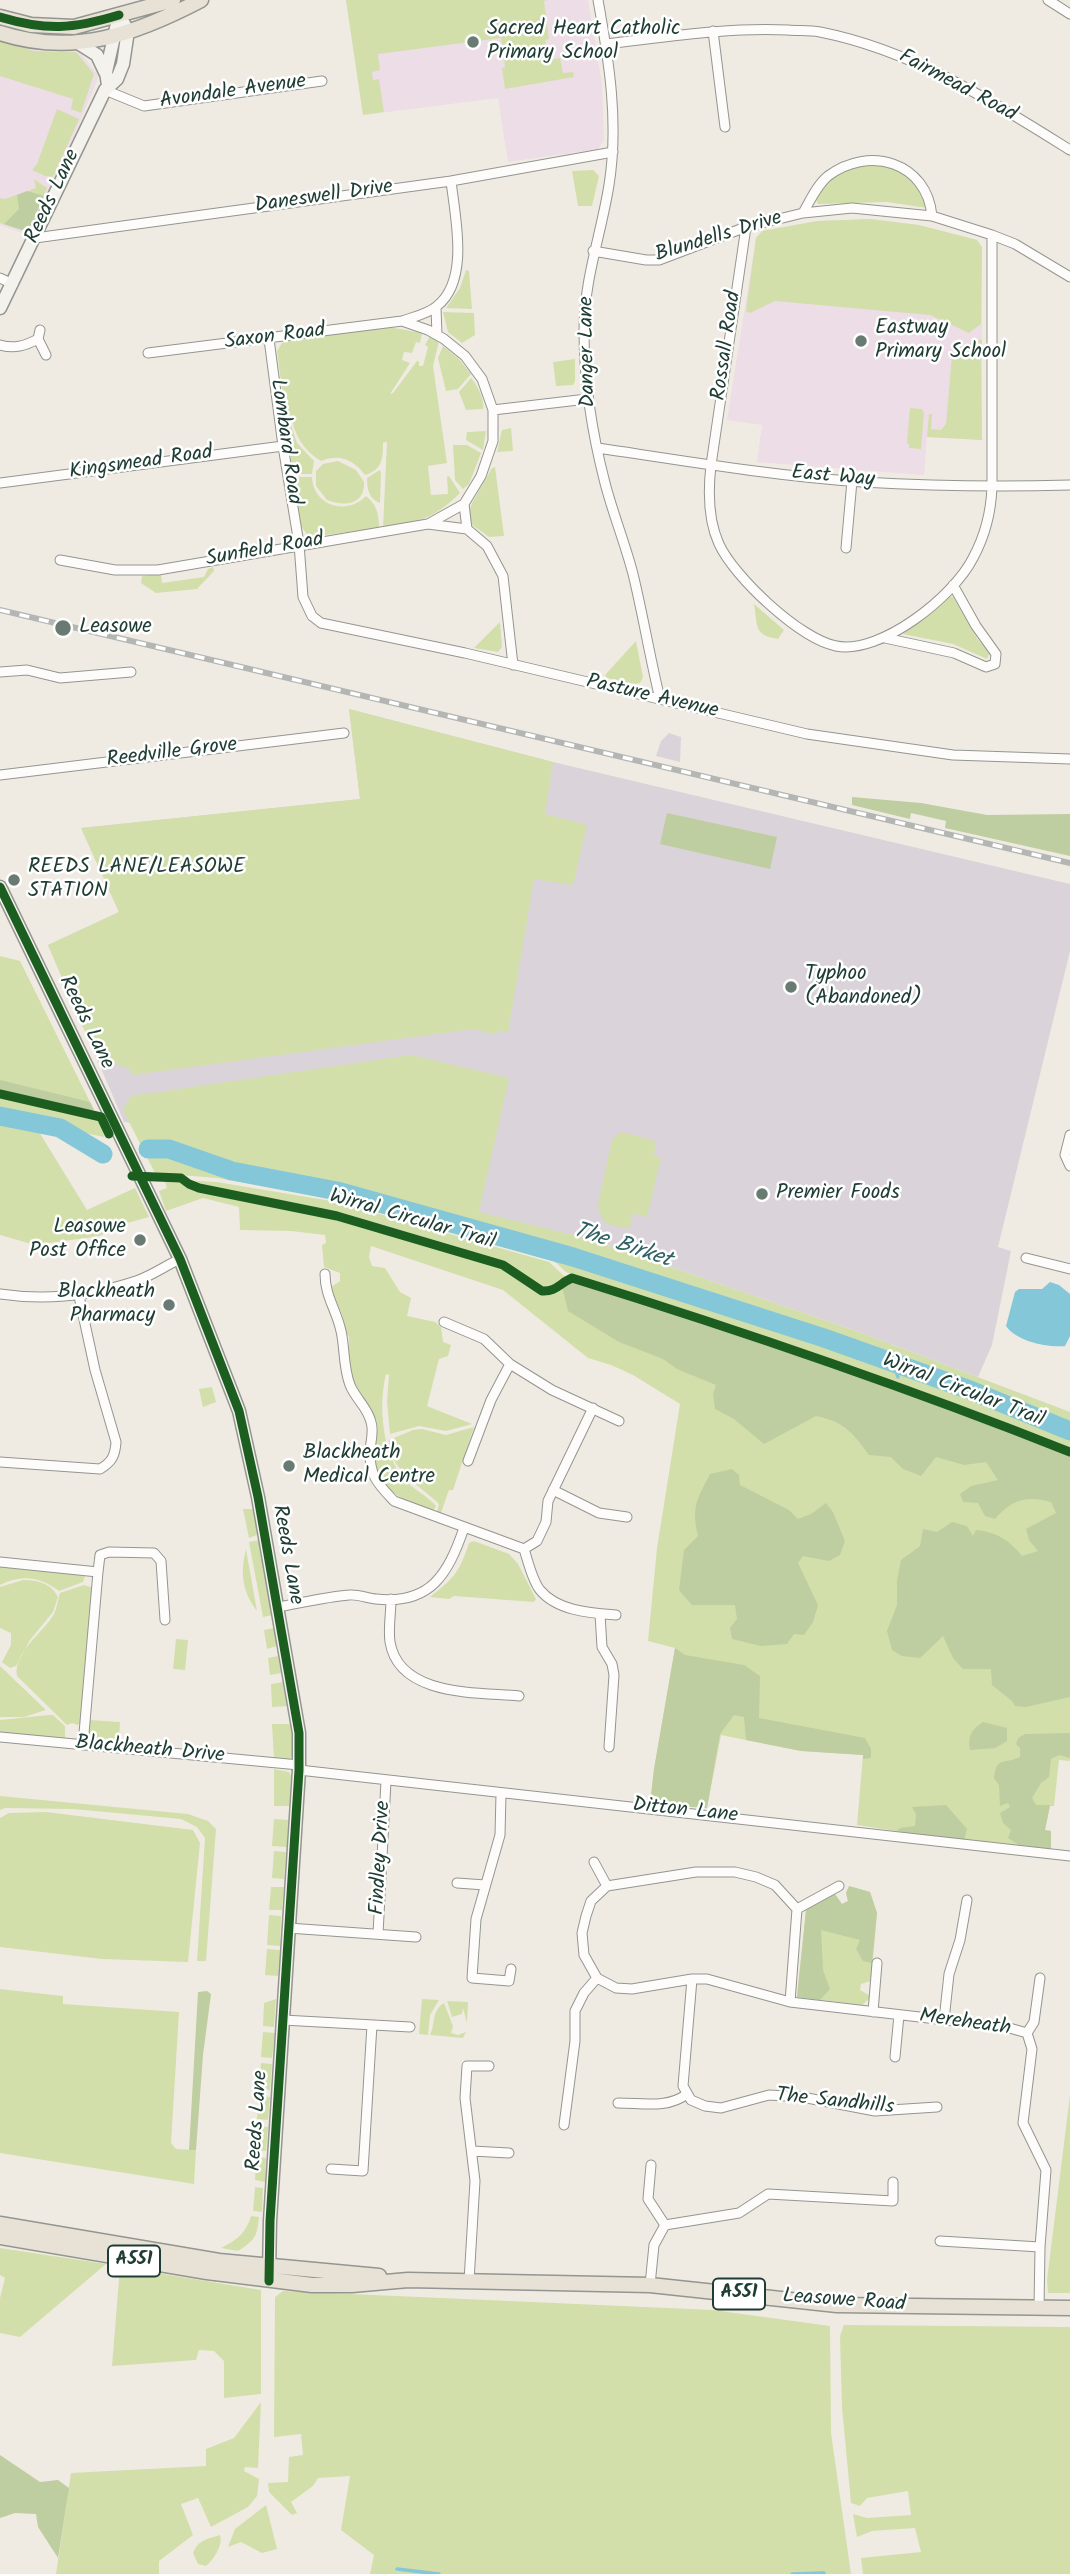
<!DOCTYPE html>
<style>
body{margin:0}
canvas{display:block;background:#efebe2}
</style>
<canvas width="1070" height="2574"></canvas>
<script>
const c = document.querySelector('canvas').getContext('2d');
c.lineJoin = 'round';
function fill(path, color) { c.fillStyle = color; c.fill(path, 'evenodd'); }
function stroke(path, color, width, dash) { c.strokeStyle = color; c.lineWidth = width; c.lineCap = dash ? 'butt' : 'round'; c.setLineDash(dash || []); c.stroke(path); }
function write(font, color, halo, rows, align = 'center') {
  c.font = font + ' Kalam,sans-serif'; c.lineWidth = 5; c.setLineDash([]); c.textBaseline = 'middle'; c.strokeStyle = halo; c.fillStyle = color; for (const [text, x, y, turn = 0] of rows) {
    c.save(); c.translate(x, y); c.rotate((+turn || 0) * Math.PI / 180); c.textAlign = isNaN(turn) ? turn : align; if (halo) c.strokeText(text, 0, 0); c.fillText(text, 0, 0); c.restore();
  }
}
const built = new Path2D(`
 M346,0h242l14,84 2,56 -6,9 -90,13 -10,-64 -135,17z
 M0,39l43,13 36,-1 20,25 -41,99h-11l3,13 -22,47 -28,-10z
 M870,219l49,6 58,15 5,7v193l-55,-3 -3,38 -167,-13 5,-37 -35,-5 29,-182 6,-7 55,-10z`);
const industrial = new Path2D(`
 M349,709l204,53 517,122v67l-72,296 13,4 -19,94 -14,32 -119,-45 -270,-93 -86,-20 -317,-89 -62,-8 -76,-177 71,-33 -38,-84 279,-29z
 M669,733l12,4 -1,25 -24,-6 5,-15z`);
const green = new Path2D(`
 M346,0h201l-3,1 5,38 -4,1 2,8 -43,6 -3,-16 -123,16 2,16 -8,2 1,8 6,-1 5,33 -21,3z
 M0,39l33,12 43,1 18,22 -13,39 -10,-4 2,-10 -73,-23z
 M547,51l1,9 12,-2 3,15 10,-1 1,5 -69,12 -3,-21 3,-1 -1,-9z
 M57,109l22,10 -26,58 -8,-1 -13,-6 5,-6z
 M870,163c24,4 55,17 57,45l-40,-6 -69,2 -2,-4c12,-24 29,-32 54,-37z
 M593,170l6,6 -7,30h-14l-6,-35z
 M34,179l13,9 -19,44 -28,-9v-25l5,1 31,-11z
 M870,219l49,6 58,15 5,7 -1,77 -12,9 -39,-18 -78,-7 -77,-7 -25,12 -4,-2 10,-73 6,-7 55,-10z
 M466,270l3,1 3,38 -26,-1 14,-20z
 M443,312l31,1 1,22 -13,8 -14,-11z
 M389,327l33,6 -2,10 -4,-1 -4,11 -8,-1 -2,8 8,3 -20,31 3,-1 24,-32 2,1v4h4l5,-19 -3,-2 5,-9 9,5 -6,25 14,97 -19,3 3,29 17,-1 -1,-17 2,-1 11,17c-25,25 -43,30 -77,35l4,-86 -4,1c0,16 -1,27 -18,32 -11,-15 -25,-22 -44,-14 -17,-10 -27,-26 -30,-46l-5,4 -9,-68 5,-8 6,-3z
 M982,339l-1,15 -29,-4z
 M443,346l15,12 13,16 -13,15 -12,2 -8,-33z
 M952,355l29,4 1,81 -55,-3 2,-23h3l-1,15 10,1 5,-6z
 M575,359v22l-2,4 -17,1 -3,-24z
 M471,378c6,7 14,21 12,31l-17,1 -7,-18z
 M910,408l12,1 2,4 -3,36 -12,-1v-4l-2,-1z
 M286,423l5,2 6,18 17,18 -2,13h-19z
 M511,428l2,23 -16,1 5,-22z
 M486,431l-3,19 -17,-10 1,-8z
 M453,445h14l14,8 -12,31 -6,5 -8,-9z
 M338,461l18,9 8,12c1,23 -20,25 -37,18l-11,-14v-15l7,-7z
 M495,467l9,69 -15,1 -18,-13 -2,-12 3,-9 20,-35z
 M380,470l1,3 -1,30c-11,-4 -13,-14 -13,-25z
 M294,477h18c1,29 35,39 54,19 11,9 13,18 13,32l-70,9 -8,-11z
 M213,567l1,4 -17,18 -41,4 -15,-10 1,-7 19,-2 1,9 42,-6 4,-8z
 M950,596l3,1 25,43 12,12 -3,7 -34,-15 -50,-10z
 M754,604l30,26 -6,9c-25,-4 -20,-13 -24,-35z
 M500,622l2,25 -4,5 -24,-4z
 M636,641l7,36 -3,6 -5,1 -28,-6 -2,-3z
 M349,709l204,53 -8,52 42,11 -14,60 -39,-6 -26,153 -10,-1 -5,3 -20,-5 -341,46 -1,-5 -36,-15 -47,-110 71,-33 -38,-84 279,-29z
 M0,956l20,5 74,149 -5,2 -89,-21z
 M411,1055l98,23 -30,134 110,27 270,93 211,80v37c-162,-65 -329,-119 -495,-173l-9,-4 -13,-12 -214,-61 -122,-21 -62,-5 -32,-63 8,-14z
 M0,1094l101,23 3,20 -65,-14 -3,4 51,83 48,-22 14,29 -36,10 -13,9 -65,9 -35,-10z
 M621,1132l32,8 3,7 -3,9 8,2 -14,59 -14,-4 -4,16 -22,-5 -8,-11 -1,-8 14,-65z
 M164,1179l53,3 120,20 212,60 14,13 8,4c169,53 335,109 499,175v307l-11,-1 -5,46h-4l-5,24 6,1v18l-90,-8 -104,-16 6,-70 -62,-4 -80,-16 -14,73 -57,-4 4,-35 21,-121 -27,-7 9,-93 23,-144 -47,-29 -22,-10 -23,-7 -85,-68 -132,-44 -2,11 3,9 13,2 15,24 11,6 -4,18 28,6 6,5 2,15 8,3 -3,11 -9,3 -12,47 45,18 -26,7 -27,-5 -29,8 -3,-32 2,-27 -3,-1c-8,32 -4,82 20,107 8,9 22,15 30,25l-3,5c-27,-10 -59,-20 -58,-56 0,-10 4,-22 2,-33 -4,-15 -18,-28 -24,-43 -6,-13 -4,-29 -4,-43l-4,-3 -3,-19 -12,-26 10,-7v-8l-16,-6 -2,-22 4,-2 -1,-8 -34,-4 -51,-1 -1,-23 -36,-9 -37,13 -7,-20 8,-3z
 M212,1387l4,15 -13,5 -4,-18z
 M474,1427l-21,63h-4l-8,23 -4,-1 2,-8c-17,-17 -52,-36 -50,-64l24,-10 9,-1 24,6z
 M243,1509h11l3,26 -8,3z
 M259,1540l14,75 -10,2 -14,-75z
 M474,1541l35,13 9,10 18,35 -2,3 -80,-6 -5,3 -19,-2c24,-19 29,-24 39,-54z
 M246,1549l11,62c-15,-20 -17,-38 -11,-62z
 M0,1567l83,7 2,2 -2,6 -24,9c-19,-14 -37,-17 -59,-6z
 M23,1580c14,0 28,3 35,17l-5,15 -23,28 -14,26 -6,2 -8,-6 9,-17v-12l-11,-5v-41z
 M84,1585l9,3 -11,132 -4,5 -6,-2 -5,2 -50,-49c-4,-24 26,-43 37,-62 3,-6 4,-15 6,-21z
 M274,1628l3,18 -10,3 -3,-19z
 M176,1639l12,1 -3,30 -12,-1z
 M278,1656l3,17 -11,2 -2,-17z
 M0,1666l46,44 -22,7h-24z
 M284,1682l4,24 -16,1 -1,-23z
 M49,1715h4l12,11v13l-65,-6v-13z
 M89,1720l31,2 -1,18 -31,-3z
 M272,1724h19l3,28 -4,7h-16z
 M274,1769l15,3 2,4 -2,30h-15z
 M0,1796l188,18 20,7 8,8 -10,132h-9l8,-123 -8,-11 -16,-8 -108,-10 -68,-1 -5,2z
 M46,1812l147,18 7,13 -12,119 -86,-3 -102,-12v-129l9,-5z
 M274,1819l14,1 -1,27 -15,-1z
 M274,1851l12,1 -2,27 -12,-1z
 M849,1886l21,6 7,21 -6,68 -10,3 -1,6 9,5v4l-7,6 -65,-8 9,-87 29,-16 7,10 6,-3 -2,-8z
 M271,1887h13l-2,23h-13z
 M269,1915l12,1 -1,30 -13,-1z
 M267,1949l13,1 -2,26 -13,-1z
 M0,1989l63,7v8l116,8 -8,131 5,6 20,1 -2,34 -194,-31z
 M276,1999l-2,28 -11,-1 1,-23z
 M422,1999l17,1 -9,15 -2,20 -9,-1z
 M447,2001l21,1 -1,21 -4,-15 -1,6 -10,3z
 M444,2003l9,23 -2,7 7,2 8,-3 -3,6 -33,-3c6,-12 1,-24 14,-32z
 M263,2032l12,1 -3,25 -11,-1z
 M261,2063l11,1 -2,26 -11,-1z
 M1070,2095v198h-22l-1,-13z
 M259,2096l11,1 -2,23 -11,-1z
 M257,2126l11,1 -2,24 -10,-1z
 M256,2157l10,1 -1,24 -10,-2z
 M255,2187l8,1 -1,24 -9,-1z
 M251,2216l8,1c-2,20 -4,23 -21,34l-17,-3c16,-8 25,-15 30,-32z
 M0,2248l106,16 -86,73 -20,-4v-35l5,-20 -5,-3z
 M120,2267l141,23v104l-37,4v-37l-10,-10 -15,-1 -3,10 -84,6z
 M283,2291l430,19 117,16 1,107 20,141h-481l4,-19 -33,-25 9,-54 -32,2 -5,8 -22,16 6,11 -5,2 -23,-23 -1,-9 20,-1 1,-25 14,-2 -2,-21 -27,3 1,-140z
 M844,2325l226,2v247h-207l-2,-16 60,-6 -6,-24 -43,3 -15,6 -4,-23 14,4 44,-3 -3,-24 -41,7 -7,8 -9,-3 -9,-96 -2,-71z
 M261,2402l-3,66 -13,-1 -1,4 15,8 -2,17 -9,11 -37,20 -13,-29 -17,6 12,31 -34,26v13h-103l15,-101 135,-7v-17l28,-11z
 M266,2505l11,44 -15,4 -21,-11 -13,5 7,-18z
 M220,2535c3,10 -5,23 -14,31l-8,-2 -5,-11c5,-13 14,-14 27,-18z`);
const forest = new Path2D(`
 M27,191l17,5 -16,36 -24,-8 15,-15 -2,-14z
 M852,797l69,6 66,12 83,-1v42l-125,-28 1,-7 -35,-8 -1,6 -58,-14z
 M667,813l110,24 -7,32 -110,-25z
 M0,1080l90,22 4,8 -5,2 -89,-21z
 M571,1279c169,53 335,109 499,175v243l-44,10 -11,-1 -3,-5 -20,-16 -1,-16h-28l-10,-11 -10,-22 -23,22 -18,-2 -10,-6 -5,-19 10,-26v-24l4,-21 19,-14 3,-17 14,3 15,-10 15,4 6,10 3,-6c21,2 33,10 46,26l16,-5 -9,-11 -3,-11 30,-16 -5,-11c-25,-7 -40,-2 -56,17l-10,-3 -7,-13 -15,-1 -3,-8 11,-8 27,-6 -12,-18 -22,3 -28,-8 -15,19 -18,-7 -12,-12 -22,-2c-16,-22 -24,-33 -53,-39l-52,28 -30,-25 -19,-10 -2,-15 3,-9 -39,-16 -14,-10 -44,-17 -51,-31 -6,-25z
 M732,1469l7,6 1,10 49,25 9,9 13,-5 15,-11 7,9 12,29 -5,14 -11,6 -26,-5 -5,7 20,42 -5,17 -9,13 -10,-1 -7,10 -26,2 -29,-7 -2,-11 7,-9 -2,-14h-43l-13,-15 5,-40 14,-14c-7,-29 -1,-37 12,-62z
 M675,1648l10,7 59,10 16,11 -1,42 106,20 6,11v9l-8,1v-4l-62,-4 -55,-11 -2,-23 -10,-2 -14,19 -13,74 -57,-4 4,-35z
 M983,1722l24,6v13l-12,7 -25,2c-3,-14 2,-21 13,-28z
 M1070,1733v25l-11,-3 -8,4 -2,18 -8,6 -9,15 4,7h14l-5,25 6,1v18l-32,-4 -11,-7 3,-8 -8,-7 -3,-10 10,-6 -2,-4 -8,3 -1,-21 -5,-7c3,-23 10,-13 26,-21v-9l-4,-4 2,-6 7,-4z
 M946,1805l21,24 -3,12 -67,-10 3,-3 15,-2 1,-12 -4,-7z
 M849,1886l21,6 7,21 -5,50 -9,-2 -7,-12 4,-9 -39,-10 2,40 7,19 -10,11 -23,-3 9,-87 29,-16 7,10 6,-3 -2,-8z
 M207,1991l4,3 -8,61 -7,95h-7l9,-158z
 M0,2455l40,27 18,-2 11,8 -11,70 -20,-31 -2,-13 -21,-1 -15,5z`);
const water = new Path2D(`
 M1050,1282l9,3 11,9v42l-5,10c-18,2 -49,-5 -59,-20l9,-34 4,-3h23z`);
const stream = new Path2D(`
 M893,1363l5,14
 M397,2569l42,5
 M792,2574l32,-1`);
const river = new Path2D(`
 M0,1116l60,12 43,26
 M148,1149h21l63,22 105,20 236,66 251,81 146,52 100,41`);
const street = new Path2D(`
 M598,0c11,61 21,123 11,185 -8,50 -25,94 -25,146 0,52 8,102 21,152 8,31 20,60 28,91 10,41 17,84 27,125
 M1048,0l22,14
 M713,31l12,96
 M606,44c61,-7 121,-17 182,-14 10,1 21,0 32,2 92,18 172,69 250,118
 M105,90l39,16 178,-25
 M803,213c7,-12 14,-28 25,-37 41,-31 99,-14 104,40
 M746,227l-35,238c-3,26 -3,55 8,79 15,33 81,95 117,102 45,9 118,-50 137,-88 12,-22 18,-45 19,-71v-252
 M35,238l416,-57 162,-29
 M593,251l53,9h13l87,-33 57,-14 49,-5 80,8 60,19 23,9 55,33
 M0,278l13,6
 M436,308l1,27
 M402,321l26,9 16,9 21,17 17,23 11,31v31l-12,35 -17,28 3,25 20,17 16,30 10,89
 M38,339l8,16
 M269,339l14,107 16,98 4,53 9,19 9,7 144,30 342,81 146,21 117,4
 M0,345c14,4 25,1 38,-6l2,-9
 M148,353l254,-32c11,-4 26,-7 35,-15 33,-26 18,-89 14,-125
 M493,410l94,-11
 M598,448c87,13 176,28 264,34 69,4 139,5 208,3
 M0,483l283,-37
 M428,524l39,5
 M846,548l6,-67
 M60,560l55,10h43l270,-46 36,-20
 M885,638l69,15 32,14 9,-3 1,-10 -20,-28 -23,-41
 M0,672l27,-2 33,8 71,-6
 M0,775l344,-42
 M1070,1135l-5,20 5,11
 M1026,1258l44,11
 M325,1274c0,22 11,35 16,57 4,17 2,36 9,54 5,13 18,23 21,37 3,9 0,19 -1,27 -1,27 8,35 24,52l130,48c4,12 8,31 16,41 17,21 51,23 76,25
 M0,1294c46,7 91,2 136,-13 15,-5 29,-15 44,-22
 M444,1322l40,17 26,25 42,26 67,31
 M468,1461l23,-61 19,-36
 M0,1462l100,7c12,-7 15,-13 16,-27l-21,-72 -16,-74
 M553,1490l46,23 28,4
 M524,1549l13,-8 9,-19 2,-21 45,-93
 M0,1562l98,10 -15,173
 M98,1572l2,-17 9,-3 45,1 7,8 4,59
 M391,1599c0,14 -3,30 -1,43 9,55 88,50 129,54
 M278,1607c23,-4 47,-10 71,-12 9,-1 18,3 27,4 55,6 72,-25 88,-71
 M600,1614l2,33 10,17 2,11 -5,72
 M0,1737l299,28
 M299,1770l771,86
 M501,1794l-1,41 -24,84 -4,59 37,3 2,-12
 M594,1862l13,24
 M457,1883l28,2
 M797,1909l42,-23
 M288,1928l128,9
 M378,1934l8,-153
 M692,1979l-9,107 8,14 14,6 16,2 48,-13 33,2 73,14 62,-4
 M790,2002l7,-93 -22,-24 -19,-8 -21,-5h-39l-89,14 -16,15 -5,15 -4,17 2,22 13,23 19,10 16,1 60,-10h15l83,23 216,25 21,6 5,16 -9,74 23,47 -6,77 -1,61
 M873,2012l4,-49
 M283,2020l127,7
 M944,2020l5,-46 11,-34 7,-40
 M1027,2033l7,-11 6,-44
 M895,2057l4,-42
 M618,2103c25,0 49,6 69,-9
 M564,2125l11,-84v-30l9,-18 13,-15
 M472,2151l37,2
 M651,2165l-3,34 17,26
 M331,2169l32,2 9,-146
 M940,2241l100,6
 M469,2281l6,-100 -10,-83 2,-32h22
 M650,2285l4,-40 11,-20 74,-12 29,-19 125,7v-19`);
const secondary = new Path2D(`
 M78,43l19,12 8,17
 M108,85l-2,-13 13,-57
 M0,308l105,-218 12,-11 6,-15 5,-33 -9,-16
 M0,887l180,372 59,152 19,86 41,236v37l-29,451 -1,53`);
const primary = new Path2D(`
 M0,17l31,8 43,2 99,-27
 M0,33c73,24 136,1 201,-33
 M0,2224l219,37 160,15
 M0,2237l207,35 105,13h40l56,-5 242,5 187,20 233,3`);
const rail = new Path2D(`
 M0,610l1070,253`);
const cycleway = new Path2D(`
 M0,17c47,14 73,12 119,-2
 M0,887l180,372 59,152 19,86 41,236v37l-29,451 -1,60
 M0,1094l101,23 8,17
 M132,1176l49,2 8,6 10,4 138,28 166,49 39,26c14,1 18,-8 30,-13 168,52 334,109 498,174`);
const markers = [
 [473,42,7,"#687a71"],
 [861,341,7,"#687a71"],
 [63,628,9,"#687a71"],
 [14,880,7,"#687a71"],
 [791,987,7,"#687a71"],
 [762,1194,7,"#687a71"],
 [140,1240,7,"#687a71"],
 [169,1305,7,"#687a71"],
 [289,1466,7,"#687a71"]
];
const shields = [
 [134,2261,52],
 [739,2294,52]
];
const shieldNames = [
 ["A551",134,2261],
 ["A551",739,2294]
];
const poiNames = [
 ["Sacred Heart Catholic",487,30],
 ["Primary School",487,54],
 ["Eastway",875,329],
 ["Primary School",875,353],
 ["Leasowe",79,628],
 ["REEDS LANE/LEASOWE",28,868],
 ["STATION",28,892],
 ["Typhoo",805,975],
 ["(Abandoned)",805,999],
 ["Premier Foods",776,1194],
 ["Leasowe",126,1228,"right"],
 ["Post Office",126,1252,"right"],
 ["Blackheath",155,1293,"right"],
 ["Pharmacy",155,1317,"right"],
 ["Blackheath",303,1454],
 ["Medical Centre",303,1478]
];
const streetNames = [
 ["Fairmead Road",957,87,28],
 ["Avondale Avenue",233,93,-8],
 ["Reeds Lane",54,197,-65],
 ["Daneswell Drive",324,198,-8],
 ["Blundells Drive",719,238,-17],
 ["Saxon Road",275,338,-7],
 ["Rossall Road",728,346,-82],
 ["Danger Lane",589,352,-91],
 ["Lombard Road",284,442,82],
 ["Kingsmead Road",141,464,-8],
 ["East Way",833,478,5],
 ["Sunfield Road",265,551,-10],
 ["Pasture Avenue",652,698,13],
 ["Reedville Grove",172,754,-7],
 ["Reeds Lane",85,1023,64],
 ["Wirral Circular Trail",412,1221,16],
 ["Wirral Circular Trail",963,1392,21],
 ["Reeds Lane",286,1555,80],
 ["Blackheath Drive",150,1751,5],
 ["Ditton Lane",685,1812,6],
 ["Findley Drive",382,1858,-87],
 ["Mereheath",965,2024,8],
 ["The Sandhills",835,2103,6],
 ["Reeds Lane",259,2121,-86],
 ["Leasowe Road",844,2302,4]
];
const waterNames = [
 ["The Birket",622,1247,18]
];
fill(built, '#eddde6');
fill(industrial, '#dbd3da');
fill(green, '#d3dfaa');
fill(forest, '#becea1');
fill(water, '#83c7d8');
stroke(stream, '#83c7d8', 3.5);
stroke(river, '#83c7d8', 19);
stroke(street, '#939690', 11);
stroke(secondary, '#939690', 15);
stroke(primary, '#939690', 17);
stroke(street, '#fdfcfb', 9);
stroke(secondary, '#f4f2ec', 12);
stroke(primary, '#e8e2d6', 14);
stroke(rail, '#b4b6b4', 6);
stroke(rail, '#fff', 3.5, [10]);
stroke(cycleway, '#1b5e20', 9);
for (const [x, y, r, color] of markers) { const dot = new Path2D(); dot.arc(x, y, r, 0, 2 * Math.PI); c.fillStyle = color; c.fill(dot); stroke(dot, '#fff', 2.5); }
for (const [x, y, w] of shields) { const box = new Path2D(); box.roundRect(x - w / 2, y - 15.5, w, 31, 5); c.fillStyle = '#fff'; c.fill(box); stroke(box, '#1f3d34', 2); }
write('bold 19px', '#1f3d34', null, shieldNames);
write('21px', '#1f3d34', '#fff', poiNames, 'left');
write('21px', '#1f3d34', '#fff', streetNames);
write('italic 23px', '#2f6264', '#fff', waterNames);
</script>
